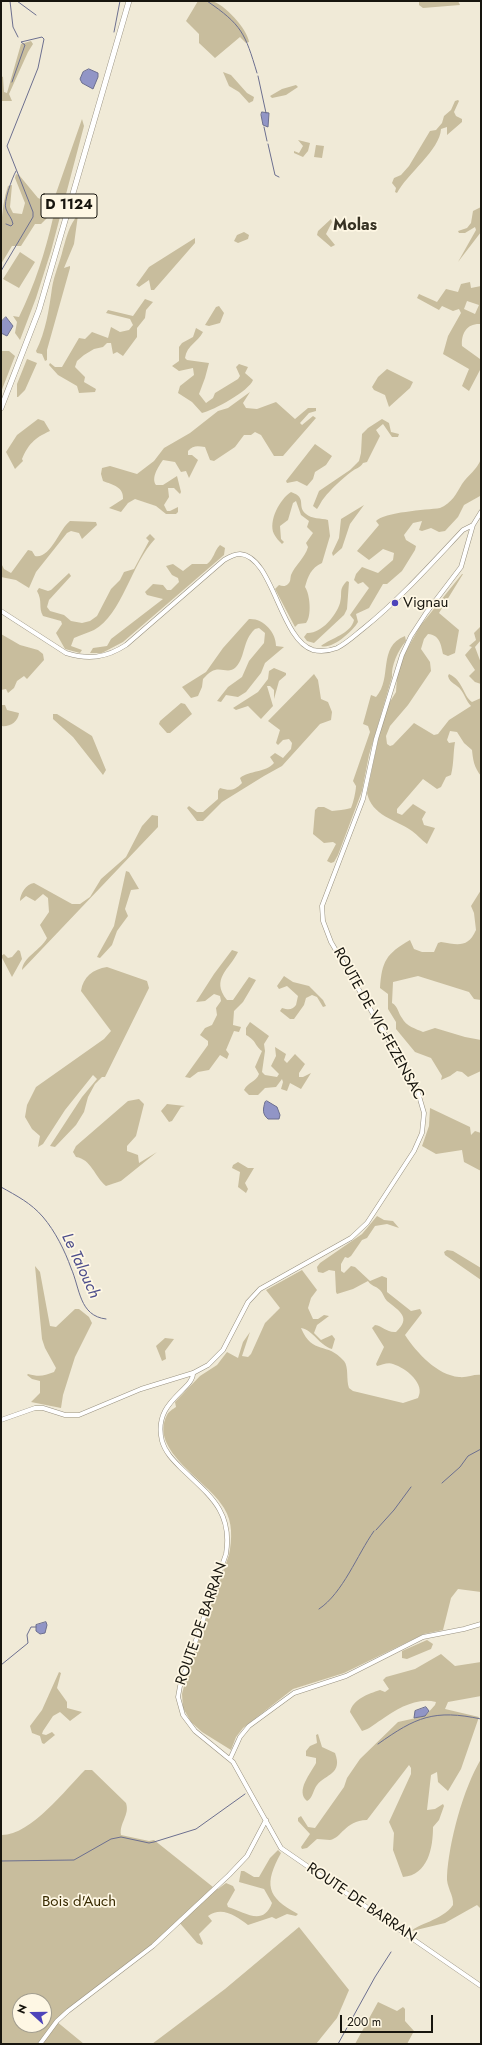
<!DOCTYPE html>
<style>
body{margin:0}
#map{position:relative;width:482px;height:2045px;overflow:hidden;background:#f0ead7;font-family:Jost,sans-serif}
canvas{display:block}
.frame{position:absolute;inset:0;border:2px solid #17150e;pointer-events:none}
.north{position:absolute;left:12px;top:1993px;width:40px;height:40px;box-sizing:border-box;background:#fef7e4;border:1px solid #a29d8e;border-radius:50%;rotate:291deg;font-size:11px;font-weight:700;line-height:16px;text-align:center;color:#17150e}
.north::after{content:'';display:block;margin:auto;width:14px;height:18px;background:#4d43ba;clip-path:polygon(50% 0,100% 100%,50% 72%,0 100%)}
.scale{position:absolute;left:340px;top:2015px;width:93px;height:18px;box-sizing:border-box;border:2px solid #17150e;border-top:0;padding-left:5px;font-size:12px;line-height:14px;white-space:nowrap;color:#17150e;-webkit-text-stroke:3px #fef7e4;paint-order:stroke}
</style>
<div id="map">
<canvas width="482" height="2045"></canvas>
<div class="frame"></div>
<div class="north">N</div>
<div class="scale">200 m</div>
</div>
<script>
const c = document.querySelector('canvas').getContext('2d');
c.lineJoin = 'round';
function fill(path, color) { c.fillStyle = color; c.fill(path, 'evenodd'); }
function stroke(path, color, width, dash) { c.strokeStyle = color; c.lineWidth = width; c.lineCap = dash ? 'butt' : 'round'; c.setLineDash(dash || []); c.stroke(path); }
function write(font, color, halo, rows, align = 'center') {
  c.font = font + ' Jost,sans-serif'; c.lineWidth = 3.5; c.setLineDash([]); c.textBaseline = 'middle'; c.strokeStyle = halo; c.fillStyle = color; for (const [text, x, y, turn = 0] of rows) {
    c.save(); c.translate(x, y); c.rotate((+turn || 0) * Math.PI / 180); c.textAlign = isNaN(turn) ? turn : align; if (halo) c.strokeText(text, 0, 0); c.fillText(text, 0, 0); c.restore();
  }
}
const green = new Path2D(`
 M198,1c4,0 9,-1 13,0 13,2 37,29 38,41l-3,1 -6,-6 -25,21 -16,-15v-9l-13,-13z
 M419,1h39l2,4 -37,3 -4,-3z
 M31,41l2,3 -5,8 -19,42 3,7h-11v-25l2,1 1,15 3,1 14,-49z
 M223,72l8,3 16,18 7,4 -1,4 -4,2 -10,-11 -10,-6z
 M296,85l2,2 -12,8 -14,3 -2,-2 12,-7z
 M458,100l1,1 -5,11 2,4 6,3v3l-15,13v-8l-6,2c-1,21 -34,45 -44,64l-2,-1 1,-4 -4,-5 2,-5 7,-3 8,-9 21,-35 6,-1 6,-7 2,-7 7,-6 4,-9z
 M82,119l2,7 -33,125 -15,47 -16,42 -5,-7 2,-11 -4,-6 6,1c16,-33 26,-64 34,-99l-5,-1 -7,7h-6l-14,22h-9l-11,18c0,-25 -1,-55 7,-78l4,-1 -2,22 3,6 9,1 3,-11 -10,-25 1,-4 3,1 19,23 13,5 2,-1z
 M298,140l12,3 -2,8 -5,6 -9,-4v-2l5,2 4,-7z
 M316,145l8,1 -2,12 -8,-1z
 M481,207v25l-23,30 18,-32 -1,-3 -10,6h-6l-1,-2 9,-3 4,-5 2,-12z
 M78,215l-4,29 -10,24 6,-2v2l-23,82v10l-2,1 -3,-7 -5,-1 -1,-2c10,-20 13,-42 16,-63 2,-13 8,-26 11,-39 4,-13 6,-24 15,-34z
 M331,219l1,3 -6,12 9,11 -4,2 -14,-12 1,-4z
 M244,232l5,3 -1,4 -10,4 -4,-2 3,-6z
 M195,238v5l-41,47h-3l-2,-10 -10,7 -3,-2 13,-18z
 M20,252l15,10 -16,26 -16,-9z
 M470,282l1,6 10,-2v38c-14,-1 -20,9 -19,22l18,13v11l-11,21 -7,-5 7,-17 -26,-15 5,-18 13,-23 -2,-4 -6,2 -11,-5 -3,4 -22,-12 2,-4 18,8 9,-13 12,3 3,-8zM467,301l12,4 -4,9 -11,-5z
 M145,299l8,3 -7,8 -1,8 -8,10v9l-14,19 -6,-4 -4,2 -2,-11h-4l-4,4 -9,2 -10,6 -7,6 -2,6 10,10 -1,5 12,7 -1,3 -16,1 -2,-7 -19,-11 -9,-10 1,-2 5,4h7l17,-29 6,1 7,-7 16,6 3,-11 9,5 9,-2 4,-5 -3,-6 -24,-6 2,-3 25,6z
 M219,306l5,7 -4,10 -11,3 -4,-1 11,-18z
 M196,328l7,4c-5,10 -16,13 -18,26l2,2 22,3 -4,15 -6,16 7,9 7,-5 2,-5 23,-14 2,-3 -4,-9 3,-3 9,3 -3,6 8,7c-4,11 -39,30 -51,33l-10,-11 -14,-9 2,-7 14,-11 -1,-7 -14,3 -7,-5 7,-5v-14l3,-4 11,-6z
 M1,351h8l6,5 -14,36z
 M27,359l10,4 -12,27 -7,7h-1v-13z
 M387,369l26,13 -3,6 -21,19 -4,-12 -11,-5 -2,-3 6,-10z
 M250,392l-7,11 3,5 11,1 19,-7 19,17 13,-11h8v3l-7,2 -9,10 2,2 11,-9 3,2 -33,38h-9l-13,-21 -6,-3 -4,3h-7l-9,12 -21,14 -4,-1 -5,-13c-7,-1 -12,-2 -17,4v4h4l6,5 -9,18 -3,-7 -5,1 -6,-10 -12,-2c-5,7 -12,18 -7,25h7l14,-9 4,16 -1,2 -6,-6h-6l1,9 -5,8 3,6h3l8,-4v5l-2,2h-10l-10,-8 -21,-7 -7,4 -7,9 -12,-4 14,-9c1,-12 -10,-14 -20,-18l-2,-7 1,-6 8,-2 27,8 17,-13 10,-13 26,-15 28,-22 10,-3z
 M38,419l6,2 6,10c-16,7 -22,14 -28,28l1,2 -8,8 -9,-17 11,-17z
 M382,419l7,4 2,9 8,2 -1,3h-6l-9,-13 -7,6 4,6 -13,26 -4,1c-3,5 -7,5 -12,9 -8,6 -21,18 -27,26 -3,3 -4,7 -7,11l-4,-3 6,-15 31,-21 9,-9 2,-8 1,-19 6,-6z
 M315,444l17,12 -6,9 -11,7 -2,7 -6,7 -10,-5 -10,2 -1,-2z
 M481,459l-1,37 -16,9 -6,12 -13,14 -6,1 -8,-4 -9,3 -3,-1 3,-9 -9,2 -9,12 2,5 10,6 -1,4 -13,21 -15,13h-4l-14,24 -13,6 2,8c-5,9 -26,28 -37,24 10,-8 30,-12 33,-26l-4,-5 19,-27 -6,-6 -5,2 -4,-4 2,-6 6,-7 16,6 15,-13 1,-7 -11,-4 -14,11 -12,-9 22,-26 -3,-4c8,-9 50,-11 64,-13 12,-5 16,-14 22,-24 6,-9 15,-14 19,-25z
 M291,492c17,6 5,14 15,22 5,5 15,4 22,6l2,16 -8,27c-11,5 -14,13 -17,24 5,7 7,29 1,36l-8,1 -3,3 -20,-38 4,-4c3,1 6,2 9,-1 3,-3 2,-5 3,-9 4,-10 14,-17 17,-28l-2,-4 7,-10 -6,-6 2,-6 -8,-6 -5,-14 -3,2 -5,17 -8,6 1,13 3,3 -2,2c-3,-3 -6,-6 -8,-10 -6,-13 6,-35 17,-42z
 M364,505l-14,19 -8,24 -9,8 -1,-3 7,-15 2,-19z
 M70,521l26,1 1,3 -15,14 -3,-6 -8,-2 -4,2 -31,39 -7,16 -13,-8 -15,-3v-14l3,6 7,4 17,-23 4,1 3,5c16,3 24,-27 35,-35z
 M150,534l5,5c-23,23 -33,76 -61,91 -6,3 -14,5 -20,8l-3,8 11,4 -2,3 -15,-4 -9,-16 6,-9 -1,-3 -18,-5c-5,-9 0,-14 -6,-25l2,-3 9,3 3,-1 18,-17 2,3 -22,24 -2,7 3,4 14,4 7,6 11,2 8,-2 7,-5 14,-27 9,-9 4,-8 10,-3 15,-28 -3,-3z
 M220,545l5,3 -1,7 -101,87 -21,11h-12l3,-5 14,-2 4,-7 52,-40 -16,-4 -2,-3 8,-8 10,1 4,5h4l8,-8 -1,-4 -6,-3 -6,-9 7,-2 10,7 9,-7h15c7,-5 7,-13 13,-19z
 M462,574h1l-24,39 20,17 -4,23 -7,3 -5,-2c-2,-9 -3,-19 -15,-20l-4,5 -3,10 9,13 1,9 -23,34 -18,21 -4,10 1,8 3,2 3,-1 21,-22 20,12 4,-1 11,-14 22,-14c-5,-5 -6,-11 -10,-16 -4,-6 -11,-6 -13,-14l1,-2c14,6 14,22 23,28l9,-4v78c-7,-9 -8,-16 -9,-26l-8,-7 -7,-11 -7,-1 -3,9 2,3 6,-1c-2,12 -1,21 -4,33l-5,2 -5,10 -4,2 -14,-10 -26,30v4l5,2 11,-11 13,8 -4,7 2,6 11,3 -8,16c-6,-4 -9,-9 -15,-13 -17,-12 -40,-15 -45,-38l11,-53 10,-35 8,-13 1,-15 8,-24 15,-27z
 M347,581l2,1 -2,27 -3,6 -30,28 -7,-2 -3,-4 3,-4c14,1 29,-17 33,-30 3,-11 -2,-13 7,-22z
 M249,619c14,-1 27,13 27,27l8,1 -19,16 -4,10 -15,19 -8,5 -12,-2 -5,7 -4,-1 11,-14 14,-10 7,-16 15,-18 1,-10 -6,-5 -4,1c-13,12 -9,27 -19,38 -7,7 -13,1 -21,3 -5,1 -9,6 -12,9l-1,8 -4,9 -7,2 -9,-11 24,-15 17,-24z
 M481,626v14l-6,7 6,16v21l-6,-2 -6,-6 6,-6 -10,-15 7,-8 -3,-1 7,-6 -2,-7z
 M1,634l19,11 18,5 5,4 1,6 -17,19 -3,-3 -7,5 -3,7 -6,5 -2,-4 -5,1z
 M405,636l1,5c-8,9 -15,25 -14,36l-23,78 -7,36 -24,64 -4,7 -3,1 -4,-2 9,-17 -3,-2 -9,1 -11,-9 2,-24 3,-3h6l8,4c6,-1 12,-1 19,-3 2,-4 5,-17 5,-22l-3,-5 17,-49 -2,-6 -5,-2 8,-29 5,2c17,-19 1,-50 29,-61z
 M274,668l12,5v2l-7,6 -5,18v-9l-4,-4h-3l6,20 -12,13 -13,-13 -12,4 -3,-2 25,-16 10,-13 1,-8z
 M314,674l4,6 3,19 7,3 4,10 -1,8 -11,4 -38,42 -18,10 -42,26 -19,19h-6l-10,-13 2,-2 8,6h6l15,-13v-8l2,-3c10,3 14,3 22,-5l-2,-5c10,-8 25,-5 34,-15l-4,-6 5,-4 8,5 8,-9 1,-6 -3,-4 -6,1 -5,5 -2,-2 4,-13 -12,-9z
 M181,703l4,1 7,10 -22,19h-3l-8,-9 1,-3z
 M1,705h4l2,5 12,3c-1,9 -9,14 -18,13z
 M53,714h4l35,22 14,34 -3,5 -30,-38 -20,-18z
 M152,815l6,1v11l-136,143c1,-13 19,-20 25,-32l-7,-13 9,-13 -1,-14 -5,-4 -8,7 -9,-5 -6,5c0,-7 6,-17 14,-18l38,21h8l10,-7 11,-18 25,-22 16,-31z
 M126,871l3,1 10,17 -8,1 -6,19 3,7 -11,15 -5,14 -12,13 -3,-1 2,-4 15,-27z
 M481,890v110l-7,-1 -5,-7 -51,-16 -25,6 -1,21c6,3 6,10 10,15 4,8 14,11 21,14l12,-4 30,9 16,3v31l-13,6 -6,-5 -5,-1 -7,5 -9,4 1,-4 -11,-18 -16,-6 -19,-23v-7l-8,-13v-15l-8,-6c2,-27 6,-34 30,-48l4,9 8,3h12l4,-9 3,-1c17,3 27,6 35,-12l-2,-17 -3,-7z
 M18,950l2,1 2,8 -10,18 -11,-21 3,-2 4,4 4,-1z
 M232,950l6,2c-8,17 -28,27 -11,48h6l16,-23 7,3 -13,22 -9,9 -1,14 8,2 -2,5 -5,-1 -8,19 3,4 -2,5 -7,-4 -11,15 -11,2 -8,6 -5,-1 23,-32v-4l-8,-6 5,-7 7,-3 5,-10 -1,-7 5,-7 -1,-5 -6,-2 -9,7 -9,1 18,-28z
 M107,967l40,14 2,7 -44,89h-3l-7,7 -7,13 -4,15 -8,13 -21,22 -5,-1 32,-49 15,-18 -4,-4 -28,35 -22,34 -5,3 2,-11 -8,-7 -7,-12 2,-12 9,-18 68,-48 7,-8 -30,-40c2,-14 12,-22 26,-24z
 M284,976l9,6 16,4 14,14 3,6 -3,1 -6,-10 -5,-2 -6,3 -2,7 -10,14h-4l-10,-8 2,-3c7,2 10,2 14,-3l2,-9 -11,-10 -8,3 -2,-3z
 M250,1022l19,14 -5,8 1,7 -3,21 3,3 12,2 2,-3 -8,-8 5,-10 -1,-9 11,7 -2,6 3,3 8,-9 10,10 -6,9v4h4l8,-4 -10,16 -11,-6 -3,8 -6,-2 2,-7 -1,-3 -6,8 -11,1 -7,7h-9l-5,-5c4,-8 12,-8 15,-16l-4,-7 7,-16c-8,-6 -5,-10 -16,-16v-7z
 M139,1099l5,5 -8,32 -9,10v5l11,4 1,8 18,-11 -36,29 -15,5c-11,-9 -15,-27 -30,-29l-3,-5 3,-6 52,-45z
 M167,1104l18,2 -4,1 -9,14 -3,1 -8,-11z
 M430,1108l40,19 1,8 4,-4 6,2v38l-17,-9 -2,-12 -26,4 -14,-8 7,-20z
 M238,1162l10,6h6l-9,15 3,6 -2,4 -8,-6 2,-15 -8,-4 1,-3z
 M377,1216l7,4 9,1 6,7 -12,-4 -12,2 -8,12 -5,2 -11,16 -3,2 -3,-1 -4,7v7l3,2 7,-7 4,1 15,14 12,-5 5,2v14l24,19 9,-2 2,4 -17,22c12,18 32,40 54,42 8,1 15,-3 22,-2v217l-23,-3 -7,9 -8,32 -19,4 -80,39 -51,16 -50,39 -7,9 -5,13 -29,-18 -11,-10 -8,-14 -1,-14 6,-24 41,-115c3,-16 4,-33 -5,-47 -15,-27 -76,-57 -57,-93 1,-3 6,-6 9,-8l-1,-5 25,-26 17,-11 10,-13 11,6 5,-16 7,-10 -8,24 6,1 3,-3 14,-31 15,-15 -14,-18 36,-20 15,20 -6,8 -3,10 5,11h5l6,-4 5,1 -12,9 -3,8 7,7 11,-5 3,4 -3,10c-13,-4 -19,-19 -31,-21 12,28 26,13 43,33 5,6 2,19 5,27l4,3 50,12 15,-5c8,-14 -12,-30 -25,-34 -5,-2 -11,1 -16,2l-1,-2 8,-17 -12,-19 3,-3c8,1 12,8 21,7 16,-15 3,-21 -9,-31 -3,-3 -4,-8 -7,-11 -4,-4 -9,-4 -12,-9l-15,8 -16,5 -1,-2 -1,-21 -6,-1 -6,3 -5,-1 -1,-5 3,-4 42,-29z
 M447,1250l6,1 28,17v12l-36,-25 -1,-3z
 M35,1266l5,6 10,54 6,1 19,-18h4l10,8 3,6 -17,34 -12,38 -2,13 -30,-6 9,-9v-12l-8,-2 -5,-4 1,-1c11,3 16,2 26,-2l2,-4 -11,-20 -3,-9z
 M165,1338l9,1 -9,12 1,8 -4,2 -6,-15z
 M427,1640l6,4 -2,5 -24,10 -5,-1v-7z
 M441,1654l14,12 26,-4v34l-33,6 -3,7 34,8 -18,52 -13,22 -10,-9 -1,-10 -6,3 -4,35 8,-1 8,-5 1,2 -5,14 -6,7c0,21 -5,48 -30,50l-10,-27 1,-17 -5,-11 22,-48v-6l-2,-3 -42,55c-23,1 -25,18 -37,20 -4,0 -8,-1 -13,-1l-10,9 -5,1 -1,-2 9,-13 -12,-13v-3l3,-2 7,11 7,1 29,-41 3,-9 13,-19 38,-37 18,-4 11,-4 8,-9 1,-3c-20,-5 -39,7 -55,18 -7,4 -11,9 -19,11l-12,-19c3,-13 18,-18 30,-22l5,2 4,-3 -6,-9 3,-3 29,-8z
 M59,1672l2,1 -4,15 10,14v6l15,4 -12,9 -10,-9 -7,4 -10,15 -1,3 4,1 6,-3 3,3 -11,9 -2,-1 -2,-7 -8,-3 -2,-7 12,-16z
 M318,1734l4,13 13,6c8,21 -9,21 -18,32 -4,5 -4,13 -10,16 -12,-10 4,-28 9,-38v-5l-10,-2v-5l4,-5 7,-3 -1,-8z
 M481,1759v150l-4,-4 -32,18 -33,8c3,-6 31,-11 41,-26 1,-10 -7,-18 -6,-29 2,-34 16,-87 34,-117z
 M85,1770h7l34,33c4,12 -7,20 -5,32l28,6 5,-1 59,47 5,2 8,-6 7,3 2,4 -8,14 1,3c17,5 35,20 44,-4l-8,-14 -25,-7 2,-11h3l10,6h5l11,-19 8,-8 3,3c-17,31 -15,44 17,61l-2,2 -9,-2 -11,5 -4,-2 -24,8c-12,-9 -26,-19 -40,-9l4,5 -13,13 4,9 -1,2 -5,-2 -19,-22 -26,23 -96,77 28,23h-83v-209c29,1 65,-46 84,-65zM20,2001h24v24h-24z
 M299,1927l50,63 -12,28 -21,26h-164l73,-55z
 M378,2002l19,9 6,-4 2,2v12l9,10 -7,13h-52z`);
const water = new Path2D(`
 M89,69l9,4v4l-5,12 -11,-6 -2,-4 3,-7z
 M262,112l7,1 -1,14 -5,-2 -2,-10z
 M6,317l7,9 -6,10 -6,-3v-11z
 M267,1101l10,6 3,8 -1,4h-11c-6,-5 -5,-10 -3,-17z
 M46,1622l1,3 -2,8 -5,1 -4,-3v-6z
 M426,1707l3,4 -4,5 -11,2 1,-7z`);
const stream = new Path2D(`
 M10,1l3,26 5,10
 M17,1l19,14
 M207,1c35,24 38,32 50,72
 M114,32l6,-31
 M258,76l8,37
 M264,127l3,14
 M268,144l7,31 4,2
 M6,224l5,2 2,-2c-1,-6 -5,-9 -7,-15 -3,-6 6,-31 10,-38
 M1,271l32,-54v-5l-26,-66 31,-78 6,-29 -2,-2 -21,5 4,3 -13,37
 M1,1187c16,9 30,16 42,30 12,14 22,34 28,51 9,20 8,48 35,51
 M442,1483l18,-16 8,-11 13,-7
 M376,1530l18,-20 17,-23
 M319,1609c24,-16 38,-54 55,-78
 M1,1665l27,-22 -1,-8 4,-8h5
 M378,1744c38,-27 56,-35 103,-25
 M1,1861l73,-1 37,-21 10,-2 28,6 5,-1 42,-13 49,-35
 M338,2044l37,-67 16,-25`);
const secondary = new Path2D(`
 M1,611l65,42c22,7 40,5 60,-8l98,-85c5,-3 10,-6 16,-6 33,2 40,86 73,96 8,2 16,1 24,-2 10,-5 18,-13 27,-20 36,-29 67,-64 99,-98l10,-5
 M193,1373c1,17 -41,28 -31,68 3,11 11,19 19,27 28,27 52,43 45,86l-46,132 -2,11 5,18 12,16 38,31 48,86 200,138
 M1,1420l34,-12h8l22,7h14l62,-26 52,-16 15,-8 15,-15 25,-48 12,-13 91,-51 16,-15 47,-72 8,-18 2,-20 -7,-24 -86,-147 -8,-21 -1,-15 41,-107 13,-60 26,-84 9,-19 15,-23 35,-46 12,-42 8,-13
 M230,1759l10,-22 9,-11 45,-33 52,-17 77,-39 41,-8 17,-5
 M40,2044l17,-23 11,-10 85,-65 76,-71 18,-19 19,-36`);
const highway = new Path2D(`
 M1,408l38,-98 90,-309`);
const markers = [
 [395,603,4,"#4d43ba"]
];
const shields = [
 [69,206,56]
];
const shieldNames = [
 ["D 1124",69,206]
];
const poiNames = [
 ["Vignau",403,603]
];
const streetNames = [
 ["ROUTE DE VIC-FEZENSAC",378,1024,61],
 ["ROUTE DE BARRAN",202,1624,-71],
 ["ROUTE DE BARRAN",361,1903,34]
];
const parkNames = [
 ["Bois d'Auch",79,1902]
];
const neighbourhoodNames = [
 ["Molas",355,226]
];
const waterNames = [
 ["Le Talouch",80,1266,65]
];
fill(green, '#c8bd9d');
fill(water, '#9195c6');
stroke(water, '#6c6f8f', 1);
stroke(stream, '#6c6f8f', 1);
stroke(secondary, '#989180', 5);
stroke(highway, '#989180', 6);
stroke(secondary, '#fff', 4);
stroke(highway, '#fff', 5);
for (const [x, y, r, color] of markers) { const dot = new Path2D(); dot.arc(x, y, r, 0, 2 * Math.PI); c.fillStyle = color; c.fill(dot); stroke(dot, '#fef7e4', 1.5); }
for (const [x, y, w] of shields) { const box = new Path2D(); box.roundRect(x - w / 2, y - 12, w, 24, 3); c.fillStyle = '#fef7e4'; c.fill(box); stroke(box, '#17150e', 1); }
write('bold 14px', '#17150e', null, shieldNames);
write('15px', '#17150e', '#fef7e4', poiNames, 'left');
write('15px', '#17150e', '#fef7e4', streetNames);
write('15px', '#382a00', '#fef7e4', parkNames);
write('bold 16px', '#373223', '#fef7e4', neighbourhoodNames);
write('italic 16px', '#4b4c8b', '#fef7e4', waterNames);
</script>
